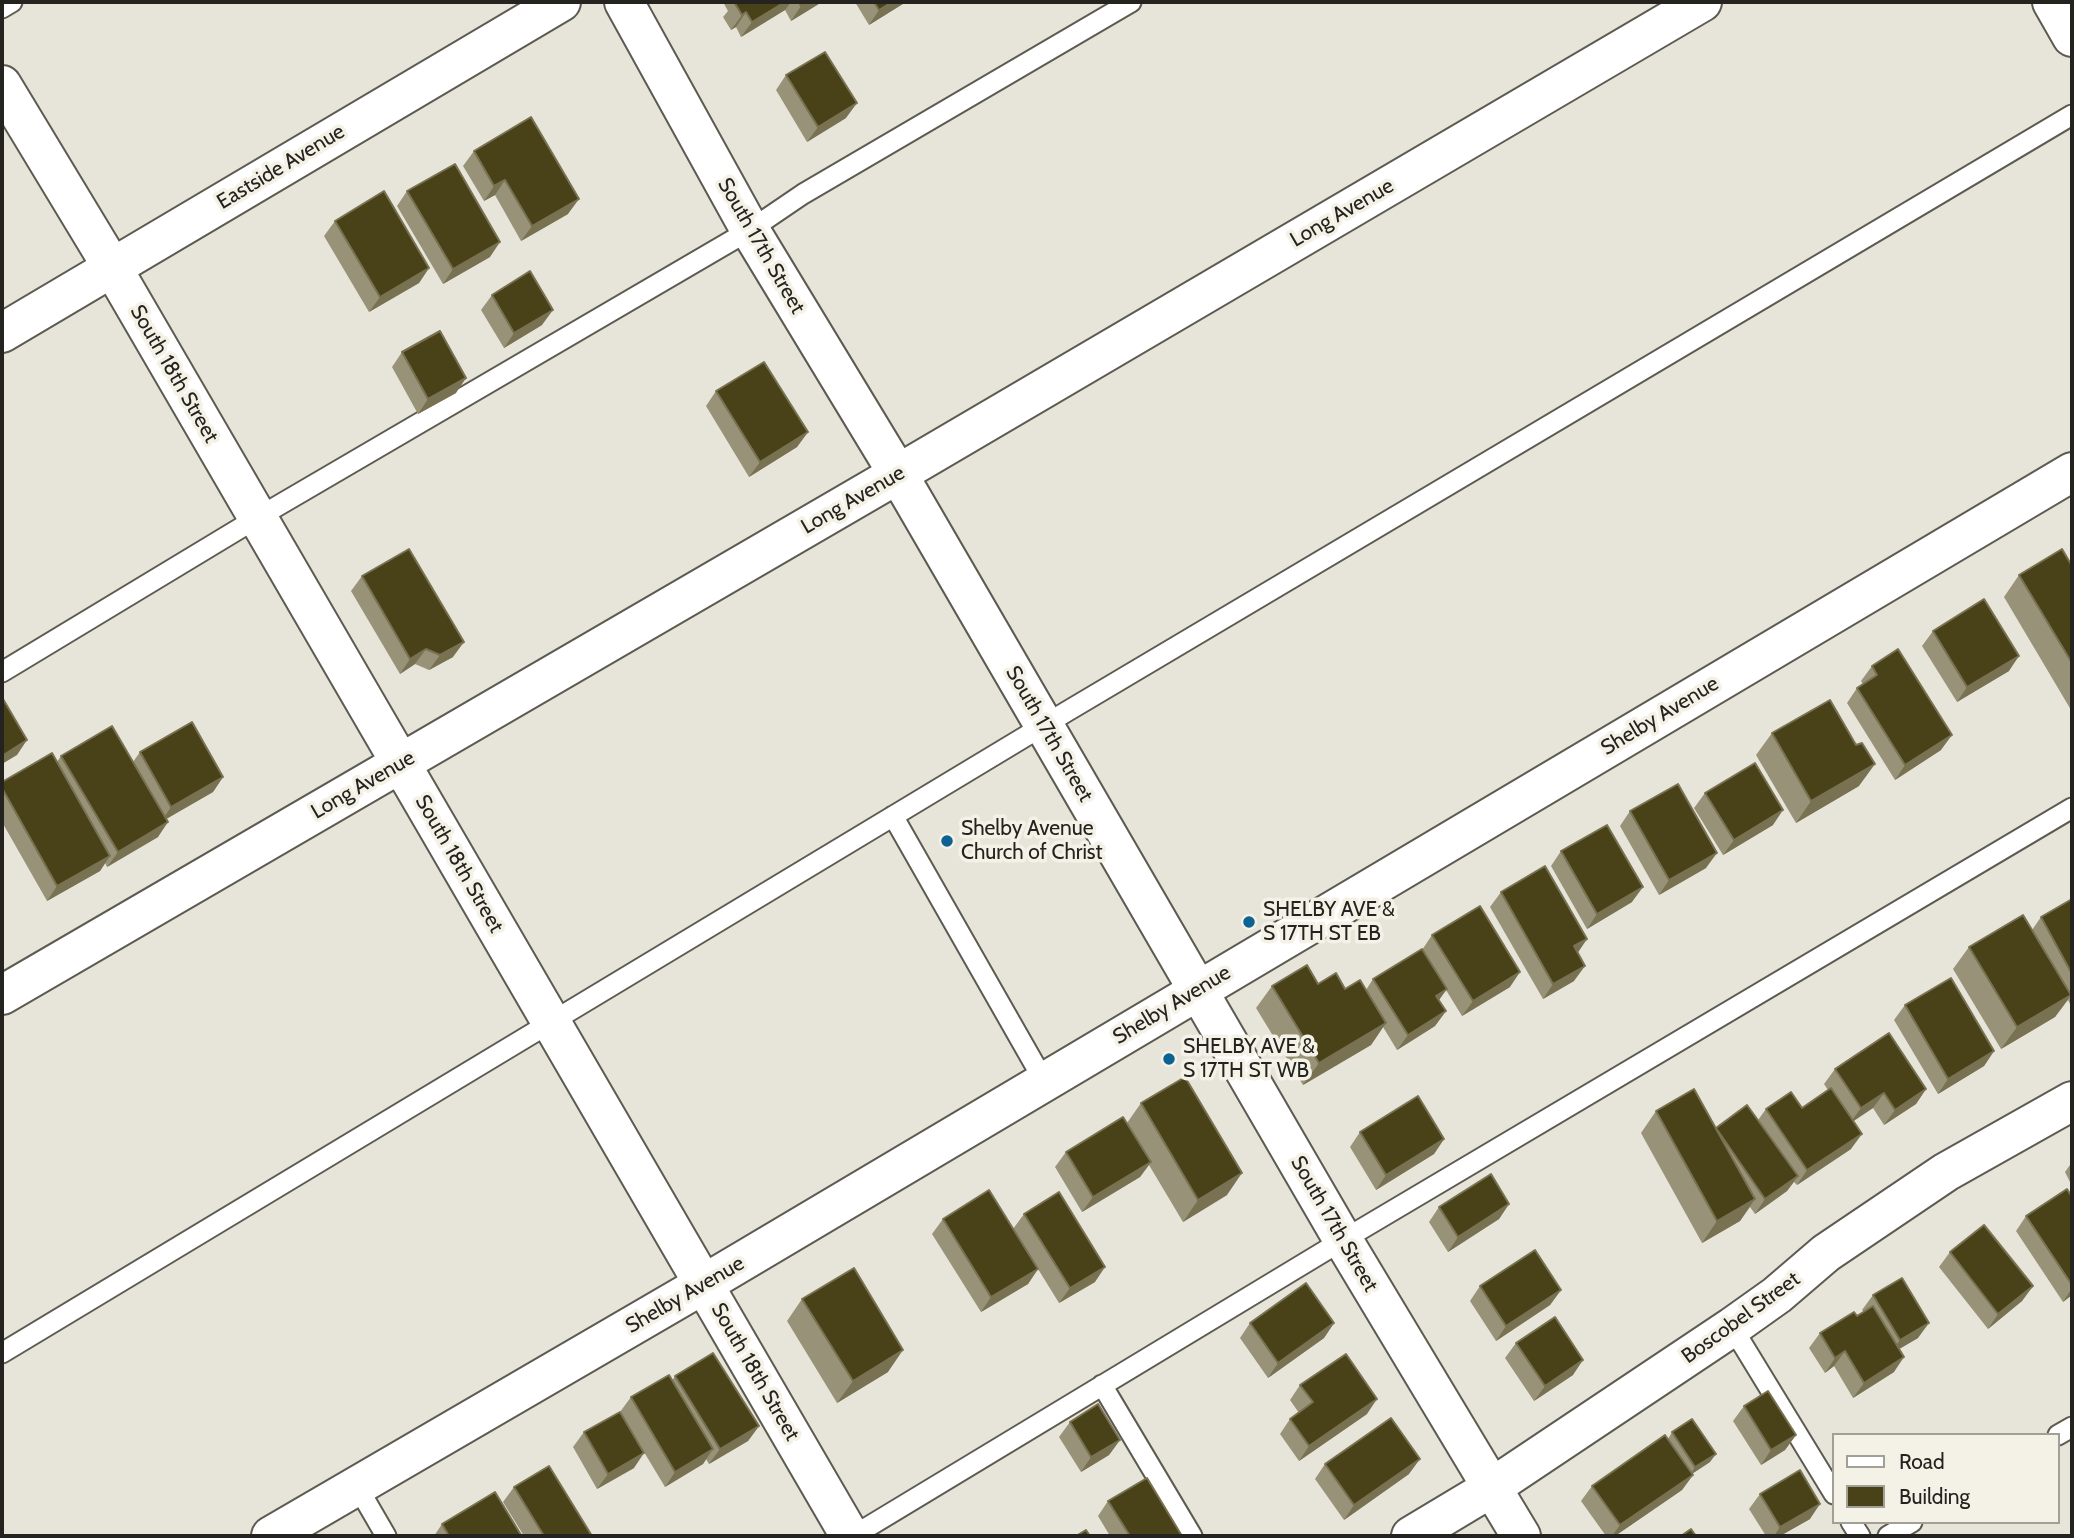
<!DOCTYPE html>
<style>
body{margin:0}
#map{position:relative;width:2074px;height:1538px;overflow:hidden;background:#e7e5d9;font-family:Cabin,sans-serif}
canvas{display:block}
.frame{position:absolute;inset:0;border:4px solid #24231f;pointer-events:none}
.legend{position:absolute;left:1832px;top:1433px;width:228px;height:91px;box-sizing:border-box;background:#f4f2e6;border:2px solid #a19f96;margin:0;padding:9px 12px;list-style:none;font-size:21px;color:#24231f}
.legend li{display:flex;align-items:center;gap:14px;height:35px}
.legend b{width:35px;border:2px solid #a19f96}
</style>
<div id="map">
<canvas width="2074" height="1538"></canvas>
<div class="frame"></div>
<ul class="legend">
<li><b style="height:9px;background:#fff"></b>Road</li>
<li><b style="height:19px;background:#494118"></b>Building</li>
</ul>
</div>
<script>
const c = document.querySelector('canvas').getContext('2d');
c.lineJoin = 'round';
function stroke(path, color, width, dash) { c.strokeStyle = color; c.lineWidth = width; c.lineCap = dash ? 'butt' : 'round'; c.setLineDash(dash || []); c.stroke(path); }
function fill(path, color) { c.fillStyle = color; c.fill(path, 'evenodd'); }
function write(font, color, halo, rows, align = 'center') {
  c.font = font + ' Cabin,sans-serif'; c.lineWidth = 7; c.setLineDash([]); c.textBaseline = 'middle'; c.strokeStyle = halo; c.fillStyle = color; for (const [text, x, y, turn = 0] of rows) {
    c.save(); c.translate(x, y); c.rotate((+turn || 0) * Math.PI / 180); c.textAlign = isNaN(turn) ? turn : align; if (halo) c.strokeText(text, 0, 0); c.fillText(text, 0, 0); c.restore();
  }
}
const service = new Path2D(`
 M2,8l10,-6
 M2,672l255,-154 493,-288 53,-36 328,-192
 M893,816l151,265
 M1732,1327l102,167
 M2,1353l1064,-641 1006,-597
 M1102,1385l90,151
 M2058,1435l14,-8
 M357,1486l29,50
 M1851,1522l9,14
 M853,1536l490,-296 729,-432
 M1888,1536l24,-14`);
const minor = new Path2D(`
 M624,2l126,228 148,244 445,766 178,296
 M2052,2l20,35
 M2,85l110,182 738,1269
 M2,333l559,-331
 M2,995l896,-521 804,-472
 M1411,1536l80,-48 241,-161 45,-32 49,-42 120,-81 126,-71`);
const tertiary = new Path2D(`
 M271,1536l433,-252 1368,-812`);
const wall = new Path2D(`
 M723,2h99l-31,19 -6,-11 -44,27 -5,-10 -5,3 -8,-13 5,-6z
 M855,2h51l-37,23z
 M786,75l60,43 -39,24 -31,-52z
 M474,151l94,63 -47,27 -26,-46 -11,6 -21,-35z
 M407,191l83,66 -47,27 -46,-78z
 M335,221l94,47 -10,15 -50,29 -45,-76z
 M492,295l50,30 -38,23 -23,-38z
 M402,352l54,41 -38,21 -26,-47z
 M716,391l92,41 -11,15 -48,30 -43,-71z
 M2072,566v144h-1l-67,-113 15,-22z
 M362,576l91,81 -24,13 -14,-6 -15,10 -49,-83z
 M1933,631l76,40 -52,31 -35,-56z
 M1872,666l69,84 -46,30 -48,-77 10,-15 6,-4 -2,-3z
 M1772,733l84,12 3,41 -63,37 -40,-68z
 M140,752l83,25 -10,15 -47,27 -8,18 -51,30 -2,-4 -5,8 -53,30 -45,-79v-40l55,-20 4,-6 72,6z
 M1705,793l68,32 -50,30 -29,-47z
 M1630,811l76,57 -47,27 -39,-69z
 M1561,851l71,51 -45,27 -36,-63z
 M1501,892l86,47 -10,13 -3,29 -31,18 -53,-92z
 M2072,899v109l-4,-8 -13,17 -54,32 -48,-80 16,-22 63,-17 9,-13z
 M1432,935l78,52 -48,29 -16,-26 -7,10 7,11 -11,15 -38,24 -14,-23 -12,18 -68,40 -47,-77 16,-22 46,-2 27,5 21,1 7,-11 49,-29z
 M1905,1005l89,46 -10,15 -46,28 -44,-74z
 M1835,1069l91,20 -10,15 -32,21 -11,-17 -19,13 -3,28 -54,36 -3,-3 -7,9 -32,23 -5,-7 -10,14 -38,22 -61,-110 15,-22 60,17 42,-8 8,-11 36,-1 26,-18 -4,-6z
 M1141,1103l86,92 -44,27 -34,-57 -9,12 -58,35 -27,-45 11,-15 61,-29z
 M1360,1132l84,7 -10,15 -58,36 -26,-43z
 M2072,1162v24l-7,-14z
 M2072,1197v98l-9,7 -47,-71 10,-15z
 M1509,1204l-10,15 -51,33 -19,-30 10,-15z
 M1024,1214l71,68 -36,21 -21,-34 -10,15 -47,28 -49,-78 11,-15 70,10z
 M1950,1252l83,34 -11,15 -34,28 -49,-62z
 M1480,1286l81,4 -11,15 -54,36 -26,-40z
 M1873,1295l45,43 -19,11 -5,23 -41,26 -19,-32 -9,7 -16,-25 11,-15 44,-21 -2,-2z
 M802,1299l86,73 -51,31 -50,-82z
 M1250,1323h84l-10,15 -56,40 -28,-40z
 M1516,1343l57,32 -39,26 -29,-43z
 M675,1376l84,50 -11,15 -39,23 -3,-5 -3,5 -38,23 -45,-75 11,-15 41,-16z
 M1300,1385l67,29 -68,47 -19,-27 10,-15 9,-6 -9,-13z
 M1744,1406l52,29 -11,15 -24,15 -28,-44z
 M1070,1422l50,18 -11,15 -28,17 -22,-35z
 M584,1432l50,36 -37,21 -24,-42z
 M1672,1432l38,30 -18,12 1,1 -11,15 -67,46h-9l-25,-35 11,-15 76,-47z
 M1325,1464l84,10 -65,46 -29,-41z
 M514,1487l78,49h-68l-21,-34z
 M1760,1494l50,25 -30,17h-14l-17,-27z
 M1108,1501l74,35h-72l-12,-20z
 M442,1524l79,11 -1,1h-86z`);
const shadedWall = new Path2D(`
 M785,2h6l-6,8 -44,27 11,-15z
 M807,2h15l-31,19 10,-15z
 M892,2h14l-37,23 10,-15z
 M746,12l-10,15 -5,3 11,-15z
 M857,103l-11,15 -39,24 11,-15z
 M505,180l-10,15 -11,6 10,-15z
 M579,199l-11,15 -47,27 11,-15z
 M500,242l-10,15 -47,27 10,-15z
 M429,268l-10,15 -50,29 11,-15z
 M553,310l-11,15 -38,23 10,-15z
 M466,378l-10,15 -38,21 10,-15z
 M808,432l-11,15 -48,30 11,-15z
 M464,642l-11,15 -24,13 11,-15z
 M426,649l-11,15 -15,10 10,-15z
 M2019,656l-10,15 -52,31 10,-15z
 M1952,735l-11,15 -46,30 10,-15z
 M27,740l-10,15 -15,9v-8z
 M1875,764l-16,22 -63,37 15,-22z
 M223,777l-10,15 -52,30 10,-15z
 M1783,810l-10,15 -50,30 11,-15z
 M168,822l-10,15 -51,30 11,-15z
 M1717,853l-11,15 -47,27 10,-15z
 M110,856l-10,15 -53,30 10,-15z
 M1643,887l-11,15 -45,27 10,-15z
 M1587,939l-10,15 -3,-8z
 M1585,966l-11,15 -31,18 10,-15z
 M1520,972l-10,15 -48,29 11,-15z
 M1447,989l-11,15v-8z
 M2071,995l-16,22 -54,32 16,-22z
 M1446,1011l-11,15 -38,24 11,-15z
 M1386,1023l-15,22 -68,40 16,-22z
 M1994,1051l-10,15 -46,28 10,-15z
 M1926,1089l-10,15 -32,21 11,-15z
 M1884,1093l-11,15 -23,15 11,-15z
 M1862,1134l-11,15 -54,36 10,-15z
 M1444,1139l-10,15 -58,36 10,-15z
 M1151,1162l-11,15 -58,35 11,-15z
 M1242,1173l-15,22 -44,27 15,-22z
 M1798,1176l-11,15 -32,23 10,-15z
 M1755,1199l-15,22 -38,22 15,-22z
 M1509,1204l-10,15 -51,33 10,-15z
 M1105,1267l-10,15 -36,21 11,-15z
 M1038,1269l-10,15 -47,28 10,-15z
 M2033,1286l-11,15 -34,28 10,-15z
 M2072,1288v7l-9,7z
 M1561,1290l-11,15 -54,36 10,-15z
 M1334,1323l-10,15 -56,40 10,-15z
 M1929,1323l-11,15 -29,17 11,-15z
 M903,1350l-15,22 -51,31 16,-22z
 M1845,1351l-11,15 -9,7 10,-15z
 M1904,1357l-10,15 -41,26 11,-15z
 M1583,1360l-10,15 -39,26 11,-15z
 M1377,1399l-10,15 -68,47 10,-15z
 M759,1426l-11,15 -39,23 11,-15z
 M1796,1435l-11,15 -24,15 10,-15z
 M1120,1440l-11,15 -28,17 10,-15z
 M713,1449l-10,15 -38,23 10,-15z
 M644,1453l-10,15 -37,21 11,-15z
 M1716,1454l-6,8 -20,13 5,-8z
 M1420,1459l-11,15 -65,46 10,-15z
 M1693,1475l-11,15 -67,46h-3l8,-11z
 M1820,1504l-10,15 -30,17h-6l6,-9z`);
const building = new Path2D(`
 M734,2h51l-33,20 -6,-10 -4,3z
 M799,2h8l-6,4z
 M874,2h18l-13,8z
 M825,52l32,51 -39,24 -32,-52z
 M531,117l48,82 -47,27 -27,-46 -11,6 -20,-35z
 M455,164l45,78 -47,27 -46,-78z
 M384,191l45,77 -49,29 -45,-76z
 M530,271l23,39 -39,23 -22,-38z
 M440,331l26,47 -38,21 -26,-47z
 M764,362l44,70 -48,30 -44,-71z
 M409,549l55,93 -24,13 -14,-6 -16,10 -48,-83z
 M2062,549l10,17v97l-53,-88z
 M1984,599l35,57 -52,31 -34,-56z
 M1898,649l54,86 -47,30 -48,-77 20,-13 -5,-9z
 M3,699l24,41 -25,16v-56z
 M1830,700l26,45 6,-2 13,21 -64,37 -39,-68z
 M192,722l31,55 -52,30 -31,-55z
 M112,726l56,96 -50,30 -57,-96z
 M52,753l58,103 -53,30 -55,-98v-6z
 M1755,763l28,47 -49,30 -29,-47z
 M1678,784l39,69 -48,27 -39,-69z
 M1607,825l36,62 -46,27 -36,-63z
 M1545,866l42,73 -13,7 11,20 -32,18 -52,-92z
 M2072,899v75l-31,-57z
 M1480,906l40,66 -47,29 -41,-66z
 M2023,915l48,80 -54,32 -48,-80z
 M1422,949l25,40 -11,7 10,15 -38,24 -35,-56z
 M1307,965l11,19 18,-11 9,16 15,-9 26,43 -67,40 -47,-77z
 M1951,978l43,73 -46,28 -43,-74z
 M1889,1033l37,56 -31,21 -11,-17 -23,15 -26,-39z
 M1185,1077l57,96 -44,27 -57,-97z
 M1831,1088l31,46 -55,36 -41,-61 25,-17 11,16z
 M1694,1089l61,110 -38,22 -61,-110z
 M1418,1096l26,43 -58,36 -26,-43z
 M1747,1105l51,71 -33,23 -49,-71z
 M1123,1117l28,45 -58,35 -27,-45z
 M1491,1174l18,30 -51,33 -19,-30z
 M2067,1189l5,8v88l-46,-69z
 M989,1190l49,79 -47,28 -48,-78z
 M1059,1192l46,75 -35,21 -46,-74z
 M1984,1225l49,61 -35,28 -48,-62z
 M1535,1250l26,40 -55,36 -26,-40z
 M854,1268l49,82 -50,31 -51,-82z
 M1902,1278l27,45 -29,17 -27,-45z
 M1306,1283l28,40 -56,40 -28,-40z
 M1873,1306l31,51 -40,26 -19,-32 -10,7 -15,-25 34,-21 3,4z
 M1555,1317l28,43 -38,26 -29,-43z
 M713,1353l46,73 -39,23 -45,-73z
 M1346,1354l31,45 -68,47 -19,-27 23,-17 -13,-17z
 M669,1375l44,74 -38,23 -44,-75z
 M1768,1391l28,44 -25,15 -27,-44z
 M1098,1404l22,36 -29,17 -21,-35z
 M620,1412l24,41 -36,21 -24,-42z
 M1391,1418l29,41 -66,46 -29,-41z
 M1692,1419l24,35 -21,13 -23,-35z
 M1665,1435l28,40 -73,50 -28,-39z
 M549,1466l43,70h-48l-30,-49z
 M1800,1470l20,34 -40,23 -20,-33z
 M1147,1478l35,58h-52l-22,-35z
 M495,1492l26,43 -2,1h-70l-7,-12z
 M1691,1529l5,7h-15z
 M1086,1530l4,6h-14z`);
const markers = [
 [947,841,7,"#0d6294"],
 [1249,922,7,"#0d6294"],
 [1169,1059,7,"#0d6294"]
];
const streetNames = [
 ["Eastside Avenue",281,167,-31],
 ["Long Avenue",1342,213,-30],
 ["South 17th Street",761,246,60],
 ["South 18th Street",174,374,60],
 ["Long Avenue",853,500,-30],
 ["Shelby Avenue",1660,716,-31],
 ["South 17th Street",1049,734,60],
 ["Long Avenue",363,785,-30],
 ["South 18th Street",459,864,60],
 ["Shelby Avenue",1172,1005,-31],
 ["South 17th Street",1334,1224,60],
 ["Shelby Avenue",685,1295,-30],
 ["Boscobel Street",1741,1318,-36],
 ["South 18th Street",755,1372,60]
];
const poiNames = [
 ["Shelby Avenue",961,829],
 ["Church of Christ",961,853],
 ["SHELBY AVE &",1263,910],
 ["S 17TH ST EB",1263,934],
 ["SHELBY AVE &",1183,1047],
 ["S 17TH ST WB",1183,1071]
];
stroke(service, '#5d5b51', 23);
stroke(minor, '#5d5b51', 42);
stroke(tertiary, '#5d5b51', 42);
stroke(service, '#fff', 19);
stroke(minor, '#fff', 38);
stroke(tertiary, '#fff', 38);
fill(wall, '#989378');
fill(shadedWall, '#787252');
fill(building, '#494118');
stroke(building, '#787252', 2);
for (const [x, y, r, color] of markers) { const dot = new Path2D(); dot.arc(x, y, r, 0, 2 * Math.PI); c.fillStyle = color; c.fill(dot); stroke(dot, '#f4f2e6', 2.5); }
write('21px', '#24231f', '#f4f2e6', streetNames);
write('21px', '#24231f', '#f4f2e6', poiNames, 'left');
</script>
